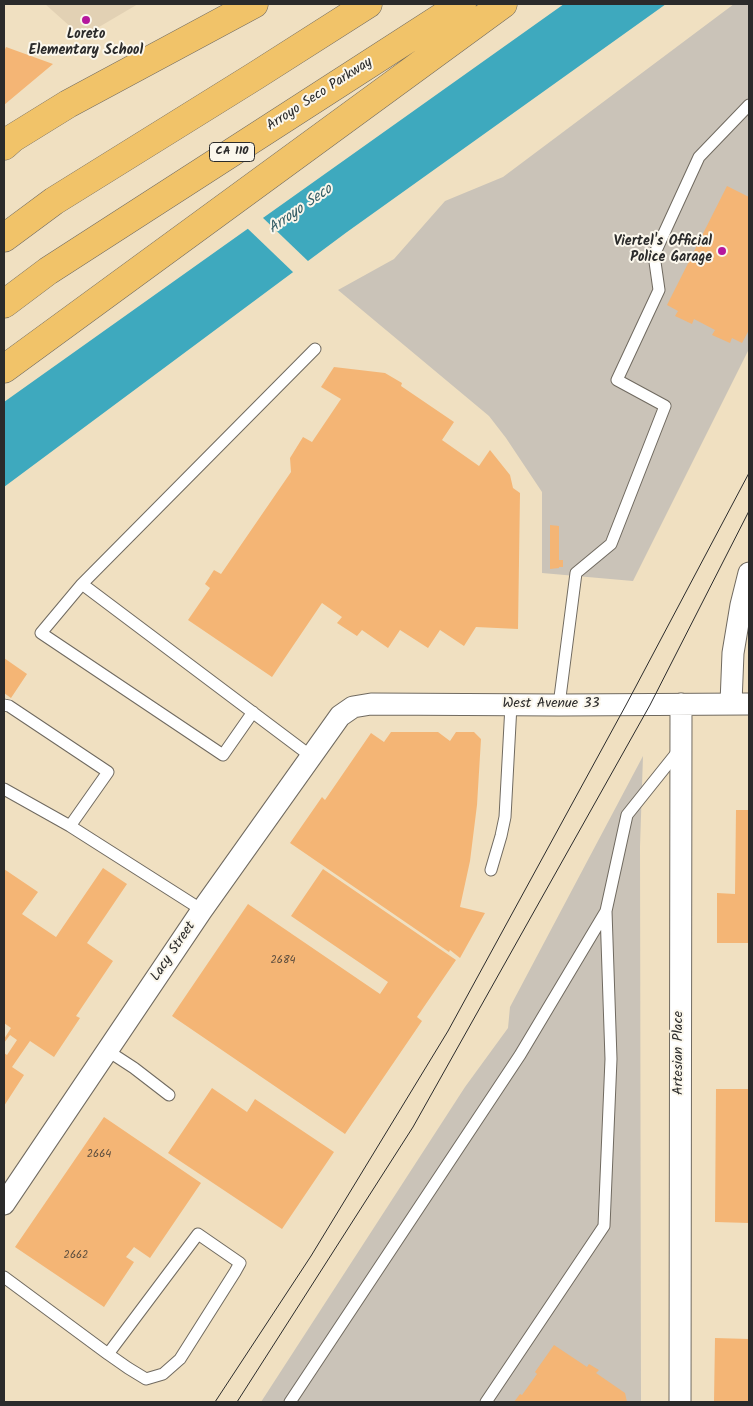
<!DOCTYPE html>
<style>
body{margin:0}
#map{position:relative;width:753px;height:1406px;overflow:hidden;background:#f0e0c1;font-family:Kalam,sans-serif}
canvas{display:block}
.frame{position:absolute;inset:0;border:5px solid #2b2b2b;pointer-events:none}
</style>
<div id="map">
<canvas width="753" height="1406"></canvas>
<div class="frame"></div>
</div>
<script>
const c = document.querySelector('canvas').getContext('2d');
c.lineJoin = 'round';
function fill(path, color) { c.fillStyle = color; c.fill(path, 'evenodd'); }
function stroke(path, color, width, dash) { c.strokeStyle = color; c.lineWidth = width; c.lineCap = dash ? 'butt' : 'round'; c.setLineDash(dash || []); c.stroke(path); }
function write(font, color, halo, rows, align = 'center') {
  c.font = font + ' Kalam,sans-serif'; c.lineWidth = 4; c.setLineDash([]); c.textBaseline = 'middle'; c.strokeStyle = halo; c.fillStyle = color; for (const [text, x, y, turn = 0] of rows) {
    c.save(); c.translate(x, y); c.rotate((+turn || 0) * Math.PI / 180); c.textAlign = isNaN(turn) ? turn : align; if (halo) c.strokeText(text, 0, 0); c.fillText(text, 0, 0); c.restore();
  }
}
const built = new Path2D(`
 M45,4h93l-56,33z`);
const industrial = new Path2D(`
 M734,4h15v345l-116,232 -91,-8v-81l-36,-54 -17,-22 -151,-126 56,-31 51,-58 58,-24z
 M643,756l-3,90 1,556h-380l204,-315 43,-59 2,-21z`);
const water = new Path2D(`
 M564,4h102l-319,228 -343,255v-85z`);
const pier = new Path2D(`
 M261,216l49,47 -15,11 -49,-47z`);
const building = new Path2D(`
 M6,47l47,17 -49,41v-53z
 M727,186l22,11v133l-7,13 -10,-5 -2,5 -18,-8 3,-5 -21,-11 -2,5 -17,-8 3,-5 -11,-6z
 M334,367l51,6 17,10 -1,3 53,36 -12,18 37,26 11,-16 20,25 3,13 7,5 -2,136 -42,-2 -12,19 -24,-16 -12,18 -28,-18 -12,18 -26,-18 -5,6 -20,-13 5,-6 -20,-14 -50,74 -84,-57 22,-32 -5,-4 9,-14 7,4 70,-102 -1,-14 13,-21 9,5 29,-43 -20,-12z
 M550,525l9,1v34h4v7h-4v1l-9,1z
 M4,658l23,16 -16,24 -7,-5z
 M391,732h47l12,9 6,-9h18l7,7 -4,66 -7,56 -10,46 25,6 -25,45 -10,-8 -1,2 -159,-109 32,-46 3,3 46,-67 13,9z
 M736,810h13v133h-32v-50l18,1z
 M103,868l24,16 -40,59 26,18 -37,55 4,2 -26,39 -24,-16 -18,26 12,8 -20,31v-53l3,2 10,-15 -7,-5 -6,8v-4l7,-11 -7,-5v-154l34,23 -16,22 34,23z
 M323,869l133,91 -39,57 5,4 -77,113 -173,-118 76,-112 132,90 8,-12 -97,-66z
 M212,1088l35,24 8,-13 79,53 -52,77 -114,-76z
 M716,1089h33v134l-34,-1z
 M104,1117l97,66 -51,75 -16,-11 -8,10 8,5 -30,45 -89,-60z
 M715,1338l34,1v63h-35z
 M554,1345l33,22 2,-3 10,6 -3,3 29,20 2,9h-113l6,-8 2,1 15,-21 -2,-2z`);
const service = new Path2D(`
 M82,584l233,-235
 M4,705l5,1 99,66 -38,54
 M559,705l17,-132 35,-29 54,-138 -48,-26 42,-90 -5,-35 45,-98 50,-52
 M253,712l-30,43 -182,-122 41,-49 230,173
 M4,789l66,37 132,84
 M491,870l10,-34 4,-19 6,-112
 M108,1051l26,17 35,27
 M4,1277l104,77 20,14 18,11 17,-5 17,-15 55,-87 5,-9 -42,-29 -90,120
 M290,1402l230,-347 86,-144 21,-96 52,-65
 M486,1402l118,-176 7,-167 -5,-148`);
const minor = new Path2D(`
 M731,703l2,-50 8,-48 8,-32
 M4,1204l198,-294 138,-194 13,-9 18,-3 188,1 190,-1
 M680,1402l1,-698`);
const motorway = new Path2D(`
 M4,146l9,-8 55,-34 186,-100
 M4,238l50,-37 201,-125 113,-72
 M4,304l44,-33 414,-267
 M4,369l499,-365`);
const tram = new Path2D(`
 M215,1402l96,-146 137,-225 178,-326 123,-232
 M237,1402l176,-275 237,-422 99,-194`);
const markers = [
 [86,20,5,"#b5179e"],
 [722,251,5,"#b5179e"]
];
const numberNames = [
 ["2684",283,961],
 ["2664",99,1155],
 ["2662",76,1256]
];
const shields = [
 [232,152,45]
];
const shieldNames = [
 ["CA 110",232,152]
];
const poiNames = [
 ["Loreto",86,36],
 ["Elementary School",86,52],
 ["Viertel's Official",712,243,"right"],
 ["Police Garage",712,259,"right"]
];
const streetNames = [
 ["Arroyo Seco Parkway",320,95,-33],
 ["West Avenue 33",551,705],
 ["Lacy Street",174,952,-56],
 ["Artesian Place",680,1053,-90]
];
const waterNames = [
 ["Arroyo Seco",301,210,-35]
];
fill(built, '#e2d1b4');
fill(industrial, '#cac3b8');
fill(water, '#3ea9be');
fill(pier, '#f0e0c1');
fill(building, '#f4b575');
stroke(service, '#706a60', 13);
stroke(minor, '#706a60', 23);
stroke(motorway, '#706a60', 29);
stroke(service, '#fff', 11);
stroke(minor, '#fff', 21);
stroke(motorway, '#f1c369', 28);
stroke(tram, '#2b2b2b', 1);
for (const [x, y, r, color] of markers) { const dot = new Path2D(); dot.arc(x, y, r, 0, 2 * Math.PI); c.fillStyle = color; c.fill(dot); stroke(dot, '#fbf7ec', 2); }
write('11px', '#5d4e3e', null, numberNames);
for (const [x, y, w] of shields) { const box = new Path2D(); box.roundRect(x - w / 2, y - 9.5, w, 19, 4); c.fillStyle = '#fbf7ec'; c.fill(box); stroke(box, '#2b2b2b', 1); }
write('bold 12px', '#2b2b2b', null, shieldNames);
write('bold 14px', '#2b2b2b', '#fbf7ec', poiNames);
write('14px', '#2b2b2b', '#fbf7ec', streetNames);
write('italic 15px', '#335d66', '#fbf7ec', waterNames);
</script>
